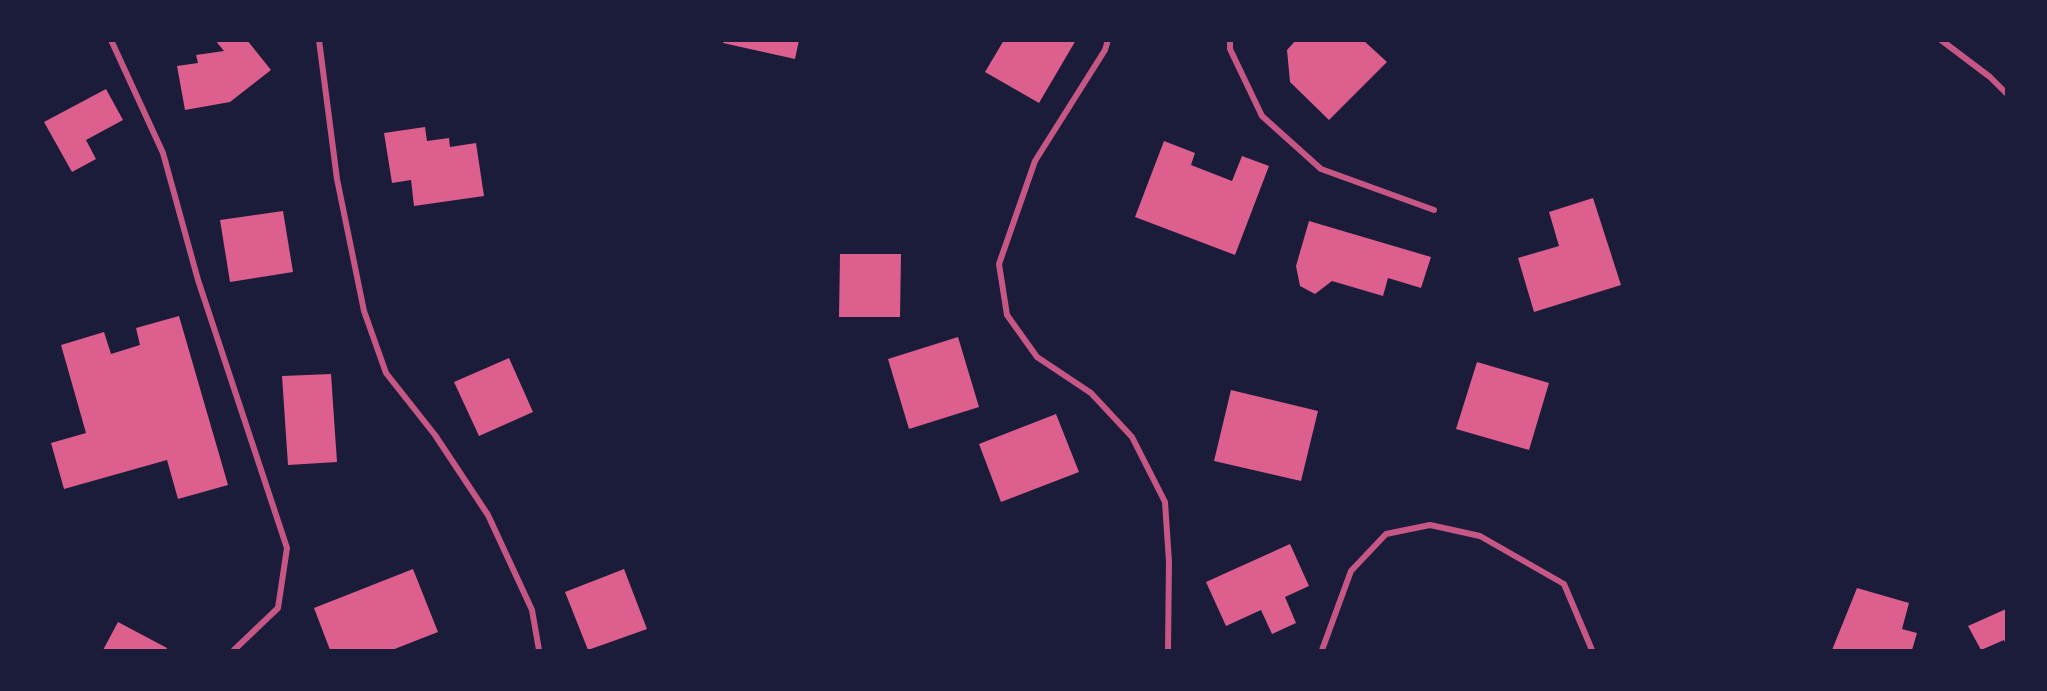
<!DOCTYPE html>
<style>
body{margin:0}
#map{position:relative;width:2047px;height:691px;overflow:hidden;background:#1b1b3a;font-family:Mulish,sans-serif}
canvas{display:block}
.frame{position:absolute;inset:0;border:42px solid #1b1b3a;pointer-events:none}
</style>
<div id="map">
<canvas width="2047" height="691"></canvas>
<div class="frame"></div>
</div>
<script>
const c = document.querySelector('canvas').getContext('2d');
c.lineJoin = 'round';
function fill(path, color) { c.fillStyle = color; c.fill(path, 'evenodd'); }
function stroke(path, color, width, dash) { c.strokeStyle = color; c.lineWidth = width; c.lineCap = dash ? 'butt' : 'round'; c.setLineDash(dash || []); c.stroke(path); }
const building = new Path2D(`
 M215,40h32l24,30 -41,32 -45,8 -8,-44 21,-3 -2,-8 28,-4z
 M724,40h75l-4,19 -72,-16z
 M1004,40h72l-37,63 -54,-31z
 M1296,40h67l24,22 -58,58 -39,-38 -3,-32z
 M106,89l17,31 -37,20 10,19 -24,13 -28,-50z
 M425,127l2,14 22,-3 1,9 26,-4 8,53 -70,10 -3,-26 -19,3 -8,-50z
 M1164,141l31,12 -4,12 41,16 10,-25 27,10 -34,89 -100,-38z
 M1593,198l28,87 -87,27 -16,-54 41,-12 -10,-34z
 M283,211l10,61 -63,10 -10,-62z
 M1309,221l122,36 -10,31 -33,-10 -5,18 -51,-15 -17,13 -15,-8 -4,-20z
 M840,254h61l-1,63h-61z
 M179,316l49,169 -50,14 -11,-39 -103,29 -13,-46 35,-10 -25,-88 43,-13 7,22 29,-9 -4,-17z
 M958,337l21,70 -70,22 -21,-70z
 M509,358l24,54 -54,24 -25,-54z
 M1477,362l72,21 -20,67 -73,-21z
 M331,374l6,88 -49,3 -6,-89z
 M1231,390l87,21 -17,70 -87,-20z
 M1056,414l23,58 -78,30 -22,-58z
 M1290,544l19,42 -24,11 11,26 -24,11 -11,-24 -35,16 -20,-44z
 M413,569l25,63 -46,18h-62l-16,-42z
 M624,569l23,60 -59,21 -23,-58z
 M1857,588l52,15 -7,26 15,4 -5,17h-80z
 M2006,609v36l-2,-5 -23,10 -13,-24z
 M118,622l49,26 -1,2h-63z`);
const minor = new Path2D(`
 M111,40l52,113 35,127 89,268 -9,60 -44,42
 M319,40l18,139 27,132 22,62 49,62 53,80 44,95 7,40
 M1108,40l-3,10 -70,111 -36,103 8,51 30,42 54,36 41,44 33,65 4,60 -1,88
 M1230,40v9l32,67 59,53 113,41
 M1941,40l49,37 16,16
 M1322,650l29,-79 35,-37 44,-9 50,11 84,48 28,66`);
fill(building, '#dd5f8e');
stroke(minor, '#c65784', 6);
</script>
